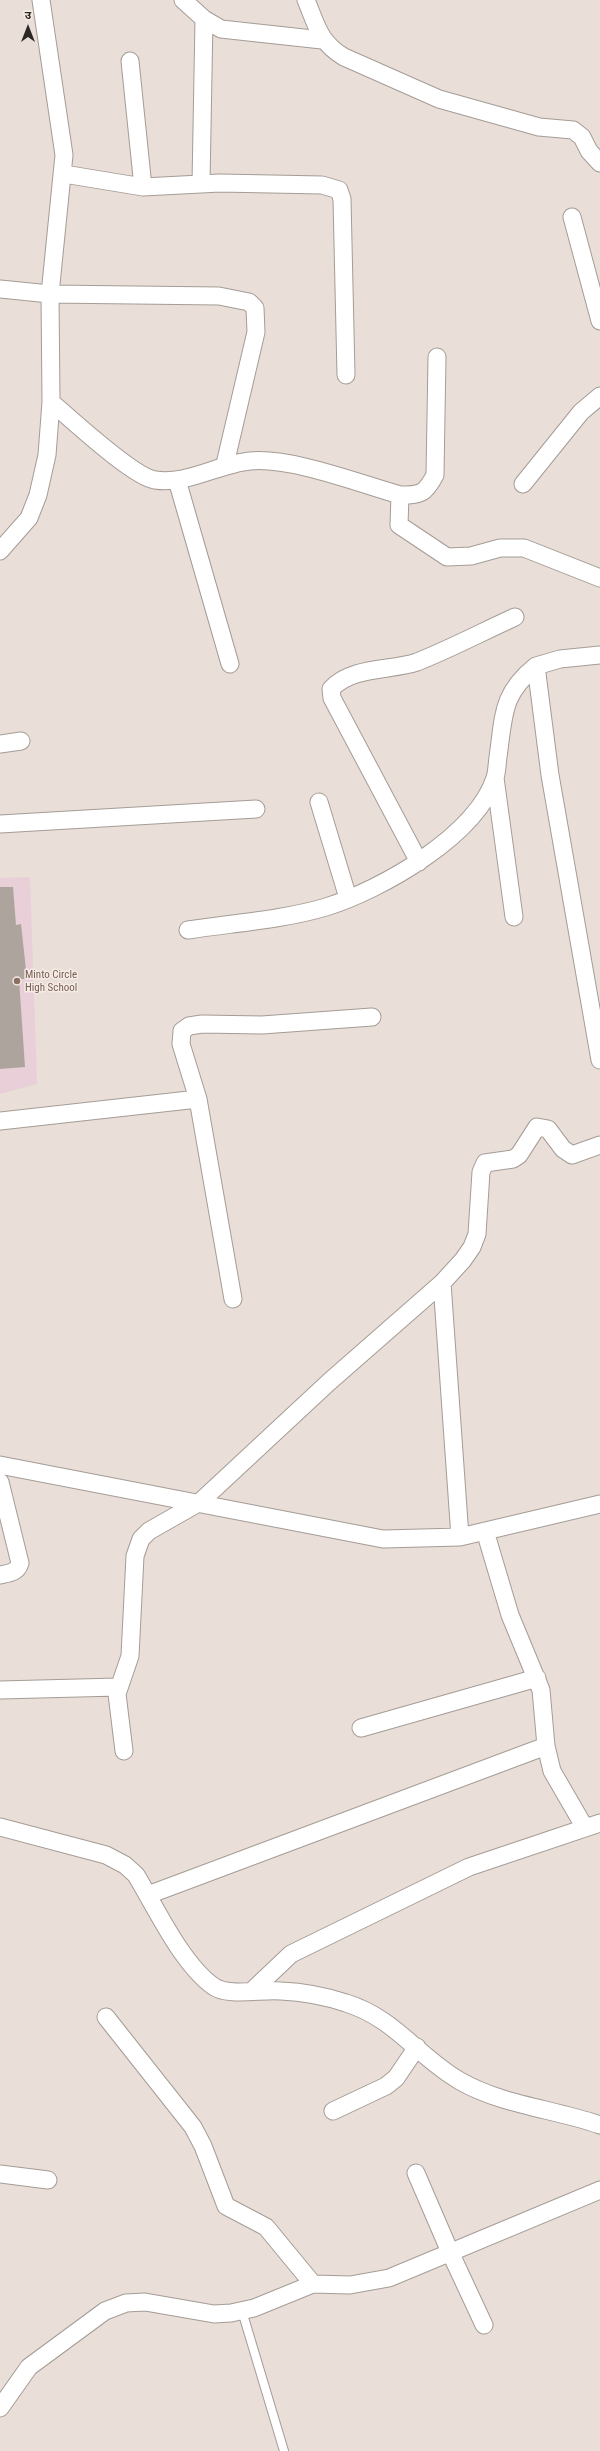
<!DOCTYPE html>
<meta charset="utf-8">
<style>
body{margin:0}
#map{position:relative;width:600px;height:2451px;overflow:hidden;background:#e9ded8;font-family:"Roboto Condensed","Noto Sans Devanagari",sans-serif}
canvas{display:block}
.north{position:absolute;left:8px;top:8px;width:40px;height:40px;-webkit-text-stroke:3px #f6ece6;paint-order:stroke;rotate:0deg;font-size:11px;font-weight:700;line-height:16px;text-align:center;color:#2b2725}
.north::after{content:'';display:block;margin:auto;width:14px;height:18px;background:#2b2725;clip-path:polygon(50% 0,100% 100%,50% 72%,0 100%)}
</style>
<div id="map">
<canvas width="600" height="2451"></canvas>
<div class="north">उ</div>
</div>
<script>
const c = document.querySelector('canvas').getContext('2d');
c.lineJoin = 'round';
function fill(path, color) { c.fillStyle = color; c.fill(path, 'evenodd'); }
function stroke(path, color, width, dash) { c.strokeStyle = color; c.lineWidth = width; c.lineCap = dash ? 'butt' : 'round'; c.setLineDash(dash || []); c.stroke(path); }
function write(font, color, halo, rows, align = 'center') {
  c.font = font + ' "Roboto Condensed",sans-serif'; c.lineWidth = 3; c.setLineDash([]); c.textBaseline = 'middle'; c.strokeStyle = halo; c.fillStyle = color; for (const [text, x, y, turn = 0] of rows) {
    c.save(); c.translate(x, y); c.rotate((+turn || 0) * Math.PI / 180); c.textAlign = isNaN(turn) ? turn : align; if (halo) c.strokeText(text, 0, 0); c.fillText(text, 0, 0); c.restore();
  }
}
const education = new Path2D(`
 M30,877l7,207 -37,10v-216z`);
const building = new Path2D(`
 M0,887h13l3,38 5,-1 6,55h-8l6,88 -25,2z`);
const service = new Path2D(`
 M242,2311l42,140`);
const minor = new Path2D(`
 M183,0l21,19 17,10 101,11
 M306,0c11,26 13,42 38,57l95,42 100,28 34,3 9,7 7,14 11,12
 M130,61l13,126
 M64,174l79,13 77,-4 102,2 17,5 3,9 4,176
 M201,183l3,-164
 M572,217l28,104
 M0,289l50,5 169,2 30,6 6,6 1,24 -31,132
 M51,402c20,17 82,75 104,78 32,5 63,-16 95,-19 41,-4 108,22 150,34 21,0 25,-1 35,-20l2,-118
 M177,480l53,184
 M523,484l58,-72 19,-16
 M400,495l-1,30 48,32 24,-1 29,-8h24l76,30
 M0,551l29,-33 9,-23 9,-40 4,-53 -1,-108 14,-139 -23,-155
 M600,655l-40,4 -24,7 14,109 50,285
 M0,744l21,-3
 M495,778l19,139
 M319,802l29,96
 M0,824l256,-15
 M419,862l-87,-164 -1,-9c21,-23 60,-18 86,-27 33,-13 65,-30 98,-45
 M188,930c45,-7 94,-10 138,-23 55,-17 150,-71 169,-129 2,-6 2,-14 3,-21 6,-41 3,-63 38,-91
 M0,1121l198,-22
 M442,1283l18,254
 M233,1299l-35,-200 -17,-55 1,-13 7,-5 13,-2 60,1 110,-8
 M0,1465l383,74 77,-2 140,-33
 M0,1482l20,81c-3,10 -11,10 -20,12
 M485,1531l25,84 31,75 5,56 6,25 33,57
 M0,1690l118,-3
 M361,1728l176,-50
 M124,1751l-7,-57 13,-38 5,-100 6,-17 8,-8 51,-29 129,-120 113,-99 21,-23 9,-13 5,-13 4,-62 4,-9 28,-4 6,-4 18,-28 11,2 15,20 9,6 28,-10
 M0,1827l106,28 19,10 11,10c20,33 46,89 77,111 14,11 50,3 68,5 22,1 44,5 65,12 49,15 72,54 114,78 42,24 94,28 140,44
 M148,1895l398,-149
 M253,1990l38,-36 178,-87 131,-44
 M106,2017l87,110 10,19 23,60 40,21 47,57
 M333,2111l53,-25 10,-8 21,-31
 M416,2173l34,79 34,73
 M0,2174l48,6
 M0,2408l29,-41 76,-56 21,-8 19,-1 69,12 17,-1 23,-5 59,-24 37,1 39,-7 211,-88`);
const markers = [
 [17,981,4,"#8d6e63"]
];
const educationNames = [
 ["Minto Circle",25,975],
 ["High School",25,988]
];
fill(education, '#e8cfd8');
fill(building, '#aea49e');
stroke(service, '#a59c96', 10);
stroke(minor, '#a59c96', 19);
stroke(service, '#fff', 8);
stroke(minor, '#fff', 17);
for (const [x, y, r, color] of markers) { const dot = new Path2D(); dot.arc(x, y, r, 0, 2 * Math.PI); c.fillStyle = color; c.fill(dot); stroke(dot, '#f6ece6', 1.5); }
write('11px', '#785e54', '#f6ece6', educationNames, 'left');
</script>
